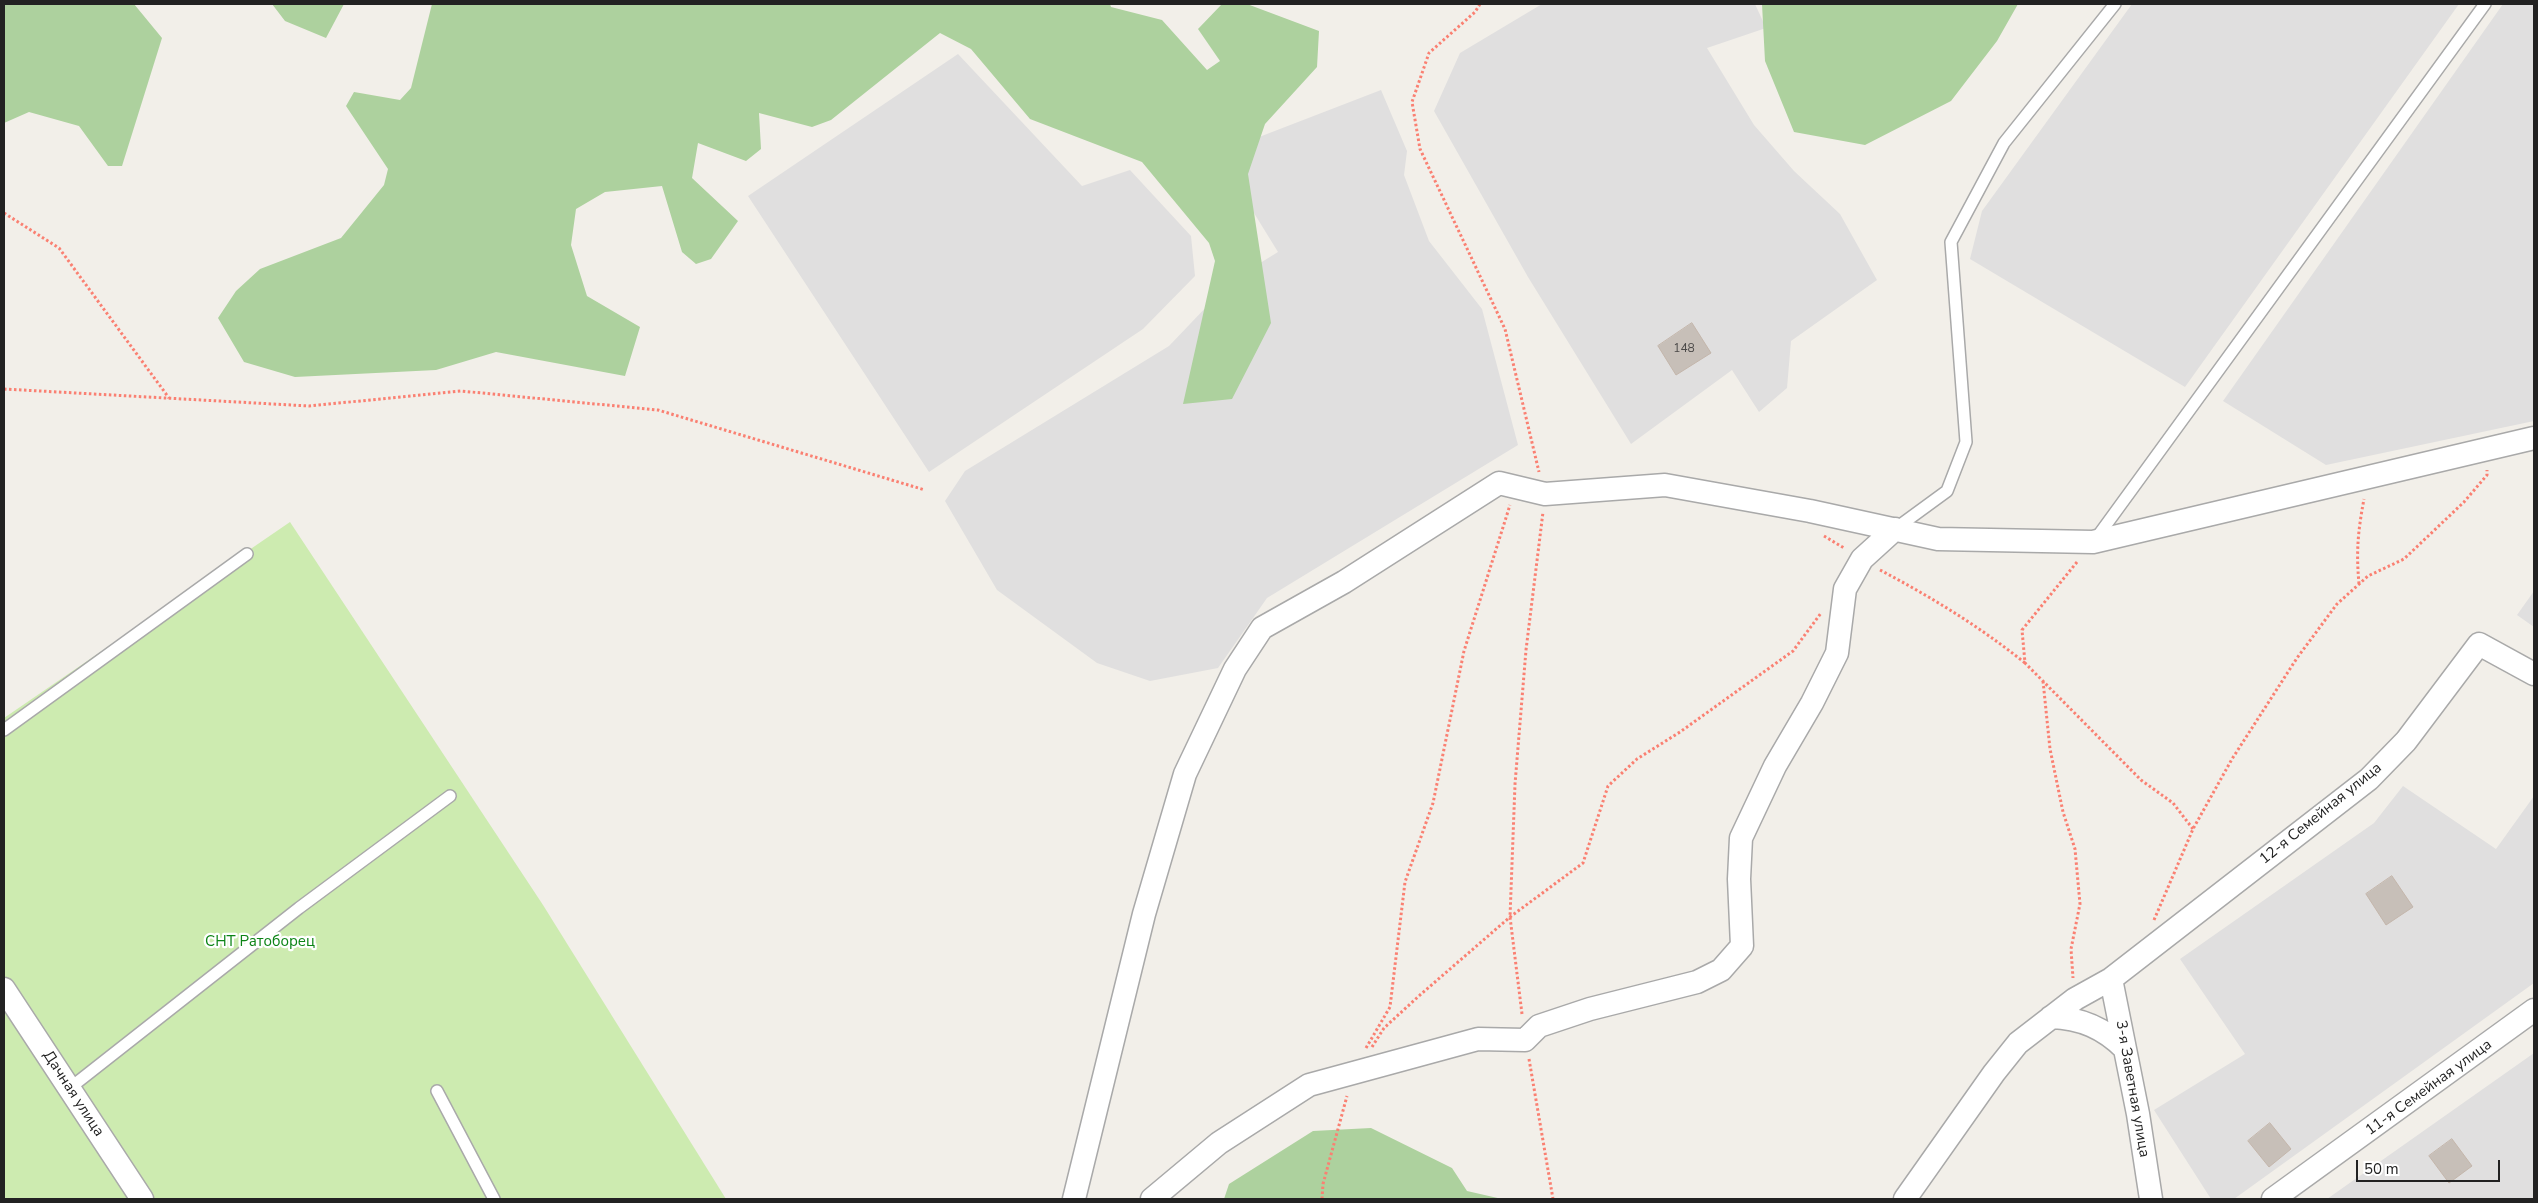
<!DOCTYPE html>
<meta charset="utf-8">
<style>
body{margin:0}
#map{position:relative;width:2538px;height:1203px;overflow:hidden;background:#f2efe9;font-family:"Nunito Sans",sans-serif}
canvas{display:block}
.frame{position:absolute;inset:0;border:5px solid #222;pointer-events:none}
.scale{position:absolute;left:2356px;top:1160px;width:144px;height:22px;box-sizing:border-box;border:2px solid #222;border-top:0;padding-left:6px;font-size:15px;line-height:18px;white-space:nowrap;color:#222;-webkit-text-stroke:4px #fff;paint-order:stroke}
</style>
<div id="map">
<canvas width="2538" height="1203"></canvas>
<div class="frame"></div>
<div class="scale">50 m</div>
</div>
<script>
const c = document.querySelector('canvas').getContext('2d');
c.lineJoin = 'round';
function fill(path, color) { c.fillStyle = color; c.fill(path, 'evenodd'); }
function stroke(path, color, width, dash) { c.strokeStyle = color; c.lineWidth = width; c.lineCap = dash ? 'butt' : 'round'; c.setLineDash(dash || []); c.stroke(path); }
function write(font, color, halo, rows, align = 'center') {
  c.font = font + ' "Nunito Sans",sans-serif'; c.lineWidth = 4.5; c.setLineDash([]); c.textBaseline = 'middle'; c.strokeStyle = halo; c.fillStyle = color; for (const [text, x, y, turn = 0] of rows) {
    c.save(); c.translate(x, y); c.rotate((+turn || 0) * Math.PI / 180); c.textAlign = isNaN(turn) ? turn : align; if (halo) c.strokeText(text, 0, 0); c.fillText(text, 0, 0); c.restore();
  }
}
const residential = new Path2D(`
 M1542,4h213l11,24 -59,20 47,77 40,46 46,43 37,66 -86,61 -4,47 -28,24 -27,-42 -101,74 -103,-167 -94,-166 26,-58z
 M2132,4h327l-274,383 -215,-128 12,-48z
 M2503,4h31v417l-208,44 -103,-64z
 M958,54l124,132 48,-16 61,66 4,40 -52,53 -214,143 -181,-276z
 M1381,90l26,61 -3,24 25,66 53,68 36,136 -251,153 -49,70 -68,13 -53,-18 -100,-73 -52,-89 20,-30 204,-125 62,-65 47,-29 -45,-73 8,-35z
 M2534,591v36l-17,-12z
 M2403,786l93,63 38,-53v187l-300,216h-23l-57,-89 91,-56 -65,-95 194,-136z
 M2534,1053v146h-207z`);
const grass = new Path2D(`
 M290,522l253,383 183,294h-722v-481z`);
const forest = new Path2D(`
 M4,4h130l28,34 -40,128h-14l-29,-40 -50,-14 -25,11z
 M272,4h72l-18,34 -41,-17z
 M432,4h678l1,3 51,13 45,50 13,-9 -22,-32 24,-25h25l72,27 -2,36 -52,57 -17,50 23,149 -39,76 -49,5 32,-143 -6,-18 -67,-81 -112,-43 -59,-70 -31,-16 -109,87 -19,7 -53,-14 2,36 -15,12 -48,-18 -6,35 46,43 -27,38 -15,5 -14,-12 -20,-66 -57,6 -29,17 -5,36 16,51 53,31 -15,49 -129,-24 -60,18 -141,7 -51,-15 -26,-44 18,-27 24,-22 81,-31 43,-53 4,-16 -42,-63 8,-14 46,8 11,-12z
 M1762,4h256l-21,37 -46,60 -86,44 -71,-13 -29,-71z
 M1371,1128l81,40 15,23 35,8h-278l5,-15 84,-53z`);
const building = new Path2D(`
 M1692,323l19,30 -35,22 -18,-29z
 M2392,876l21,31 -27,18 -20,-31z
 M2270,1123l21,26 -22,18 -21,-26z
 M2452,1139l20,27 -23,17 -20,-27z`);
const path = new Path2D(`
 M1480,4l-5,8 -46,41 -17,49 8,47 85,180 34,143
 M4,213l55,35 110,150
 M4,389l305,17 152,-15 197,19 267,80
 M1824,536l20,12
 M2077,562l-55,68 3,33 116,117 32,23 20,26
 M1880,570c51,27 99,56 145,93
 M2359,584c-3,-33 -1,-53 5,-85
 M2043,681l7,68 13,63 12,37 5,55 -9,45 2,29
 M2154,920l39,-91 39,-70 65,-101 40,-54 31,-28 36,-17 60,-57 23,-27v-5
 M1522,1014l-12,-97 5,-133 11,-134 17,-138
 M1372,1047l12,-19 36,-33 90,-78 73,-54 25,-77 29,-27 43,-27 113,-81 28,-38
 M1366,1048l24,-41 15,-125 28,-79 31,-152 46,-146
 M1529,1059l24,140
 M1322,1199l1,-15 24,-88`);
const lane = new Path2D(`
 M1895,529l52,-38 19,-49 -15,-200 53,-99 111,-139
 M2095,540l390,-536
 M4,730l243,-176
 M70,1088l229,-180 151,-112
 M437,1091l57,108`);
const street = new Path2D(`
 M2111,979l27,135 13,85
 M4,989l138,210
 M2051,1017c30,1 53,11 74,32
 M1074,1199l70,-285 41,-140 50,-105 27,-41 82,-46 155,-99 46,11 120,-9 145,26 128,28 155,3 441,-104
 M1152,1199l67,-56 90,-58 169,-46 47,1 14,-14 51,-17 107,-27 24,-12 21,-24 -3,-67 2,-41 34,-72 37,-63 25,-50 8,-64 17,-30 33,-30
 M1905,1199l89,-126 24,-30 57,-44 36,-20 258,-200 37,-38 73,-97 55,30
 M2273,1199l261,-189`);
const numberNames = [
 ["148",1684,349]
];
const streetNames = [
 ["12-я Семейная улица",2321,814,-39],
 ["11-я Семейная улица",2429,1088,-36],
 ["3-я Заветная улица",2132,1089,80],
 ["Дачная улица",73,1094,57]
];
const parkNames = [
 ["СНТ Ратоборец",260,942]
];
fill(residential, '#e0dfdf');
fill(grass, '#cdebb0');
fill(forest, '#add19e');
fill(building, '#c7bfb8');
stroke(building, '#c4b6ab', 1);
stroke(lane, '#a9a9a9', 14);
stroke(street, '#a9a9a9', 25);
stroke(path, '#fa8072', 3, [2.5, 2.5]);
stroke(lane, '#fff', 11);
stroke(street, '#fff', 22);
write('12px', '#4b4948', null, numberNames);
write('15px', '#222', '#fff', streetNames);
write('15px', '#0c8416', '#fff', parkNames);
</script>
